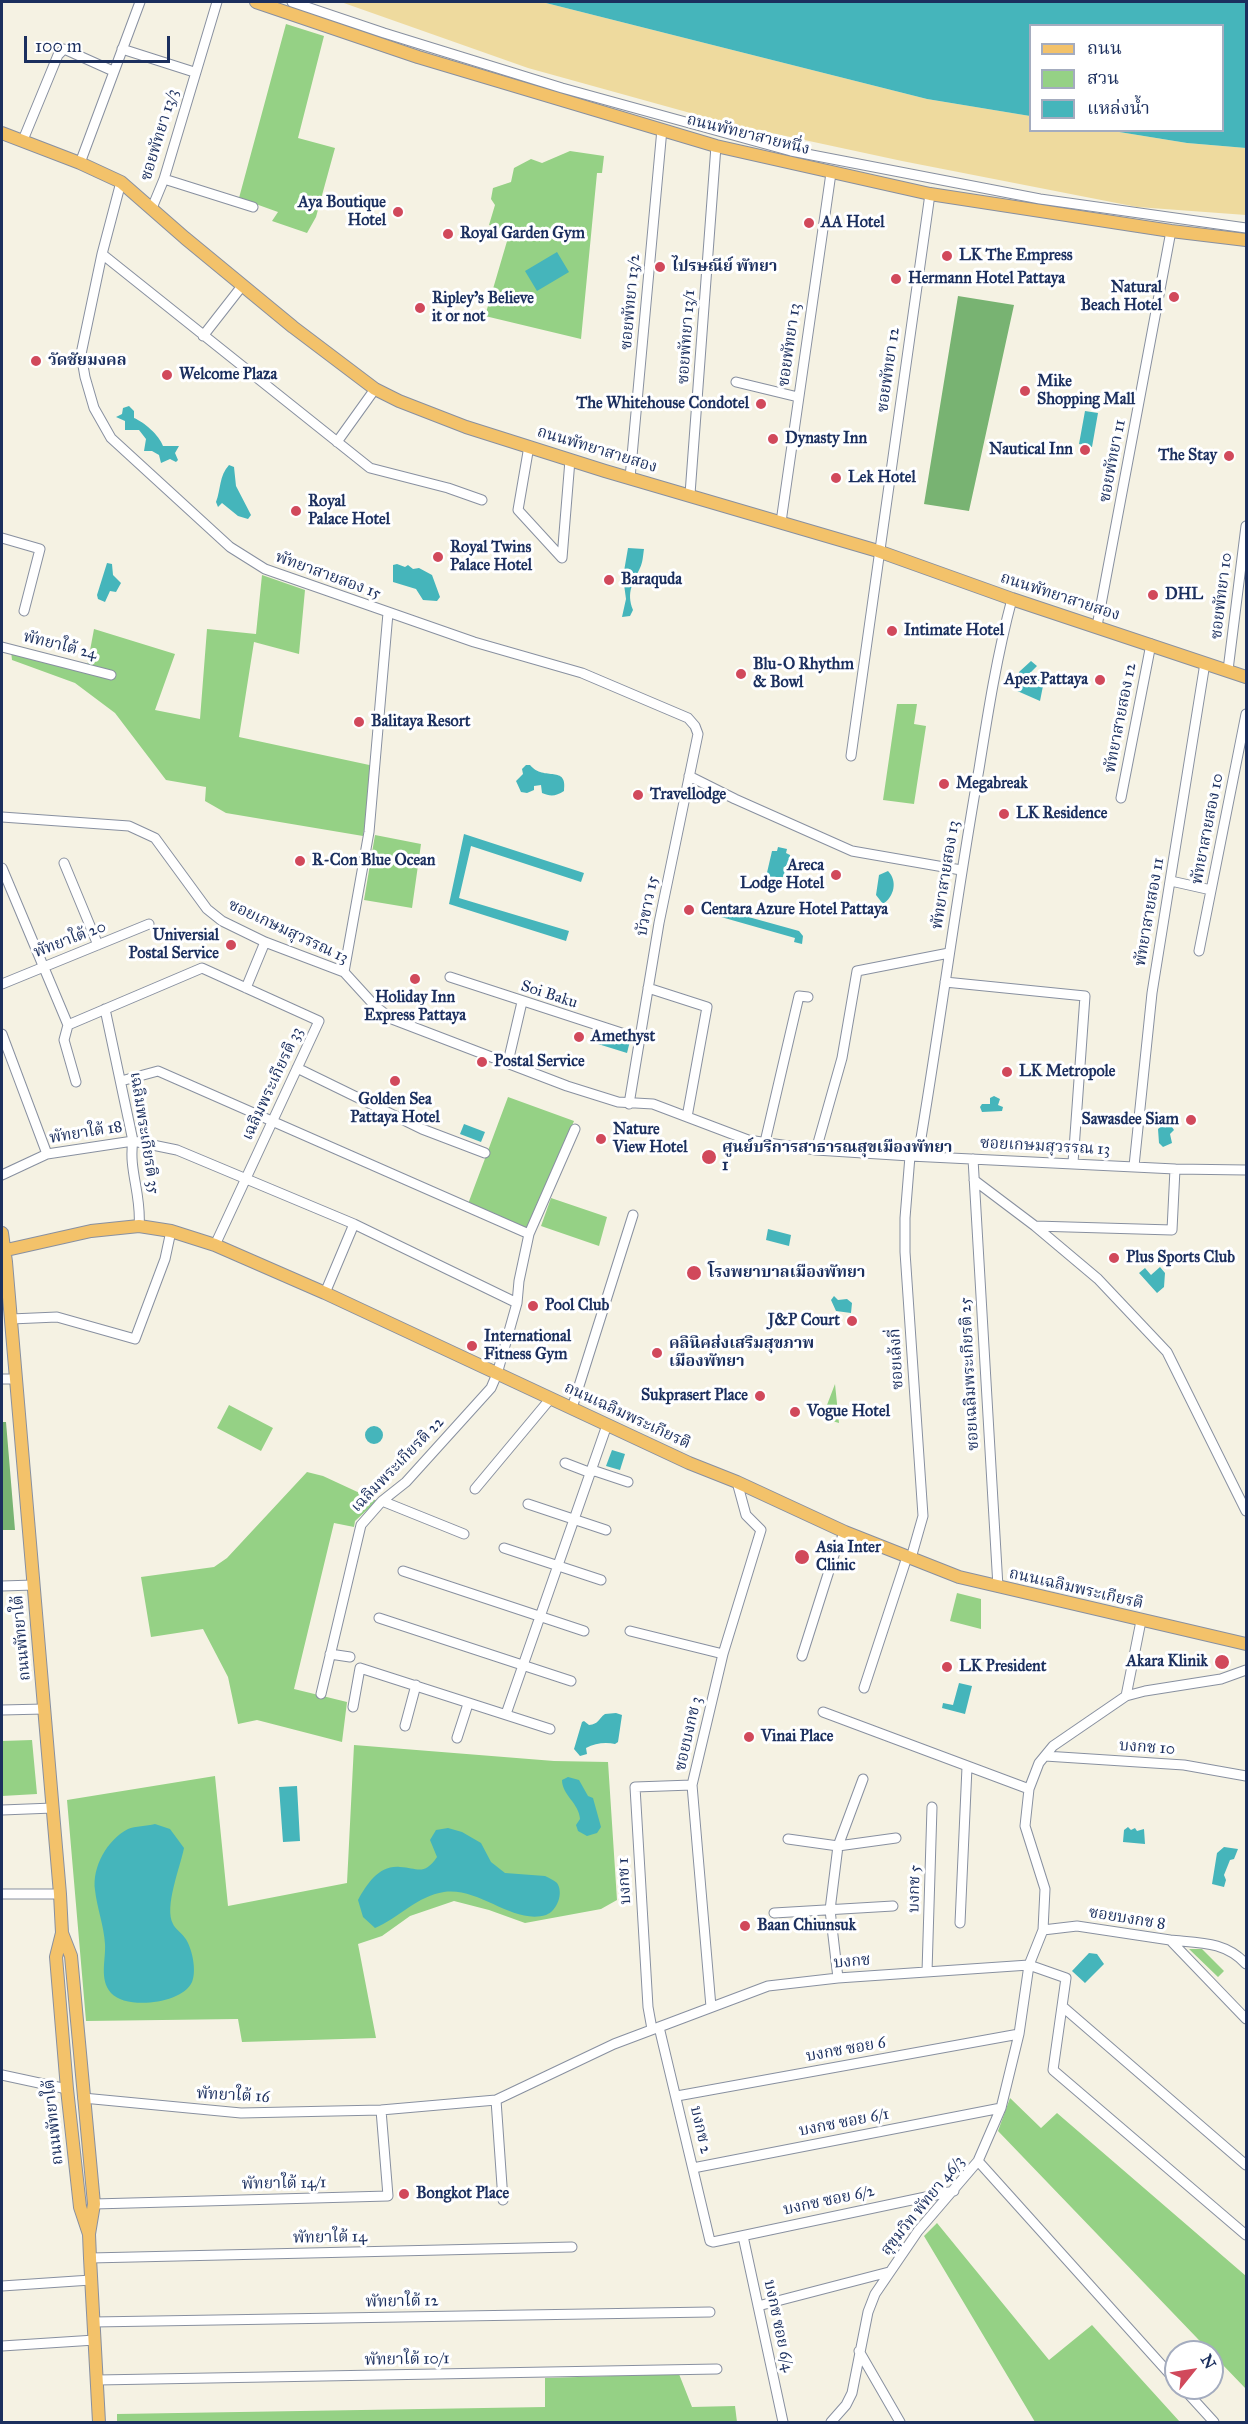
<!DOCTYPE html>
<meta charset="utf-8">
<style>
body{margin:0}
#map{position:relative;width:1248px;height:2424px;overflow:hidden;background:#f5f2e3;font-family:"IM FELL Great Primer","Noto Serif Thai",serif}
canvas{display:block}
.frame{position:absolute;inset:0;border:3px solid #1b2f5e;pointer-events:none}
.legend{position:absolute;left:1029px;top:24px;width:195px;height:108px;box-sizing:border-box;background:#fff;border:2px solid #a4acbf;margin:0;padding:8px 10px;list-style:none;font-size:18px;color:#1b2f5e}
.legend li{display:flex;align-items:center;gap:12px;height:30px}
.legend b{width:30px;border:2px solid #a4acbf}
.north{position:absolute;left:1164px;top:2340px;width:60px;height:60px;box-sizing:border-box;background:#fff;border:2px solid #a4acbf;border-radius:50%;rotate:60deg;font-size:16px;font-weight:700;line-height:24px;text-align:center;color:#1b2f5e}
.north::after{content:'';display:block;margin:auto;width:21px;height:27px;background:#d1495b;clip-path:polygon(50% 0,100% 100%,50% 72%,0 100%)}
.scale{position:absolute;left:24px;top:36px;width:146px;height:27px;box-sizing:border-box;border:3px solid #1b2f5e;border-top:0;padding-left:8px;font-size:18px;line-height:21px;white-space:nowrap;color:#1b2f5e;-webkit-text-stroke:4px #fff;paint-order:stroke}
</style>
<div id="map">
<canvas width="1248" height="2424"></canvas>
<div class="frame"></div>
<ul class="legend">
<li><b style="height:8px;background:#f3c26a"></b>ถนน</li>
<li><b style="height:16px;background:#95d185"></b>สวน</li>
<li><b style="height:16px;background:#45b5bb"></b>แหล่งน้ำ</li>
</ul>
<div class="north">N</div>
<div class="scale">100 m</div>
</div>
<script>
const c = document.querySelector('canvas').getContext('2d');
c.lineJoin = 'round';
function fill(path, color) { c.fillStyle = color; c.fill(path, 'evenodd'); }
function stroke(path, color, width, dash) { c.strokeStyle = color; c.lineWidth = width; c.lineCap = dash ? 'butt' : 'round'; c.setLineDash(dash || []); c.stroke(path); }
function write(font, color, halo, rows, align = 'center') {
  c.font = font + ' "IM FELL Great Primer","Noto Serif Thai",serif'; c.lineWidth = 6; c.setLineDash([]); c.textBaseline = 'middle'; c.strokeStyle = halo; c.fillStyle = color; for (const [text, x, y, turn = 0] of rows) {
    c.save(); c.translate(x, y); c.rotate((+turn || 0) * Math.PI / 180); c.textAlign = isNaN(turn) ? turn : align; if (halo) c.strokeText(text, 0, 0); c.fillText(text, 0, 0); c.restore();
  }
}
const green = new Path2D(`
 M286,24l38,12 -26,102 37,10 -19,69 -9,16 -35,-12 6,-9 -39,-14z
 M570,151l34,5 -2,17h-5l-16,166 -96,-23 25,-85 -21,-6 6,-20 -4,-6 2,-11 18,-6 3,-14 17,-9 11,4z
 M262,575l43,15 -6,64 -45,-12 -15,95 135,29 -11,70 -137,-23 -21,-12 1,-14 -40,-7 -51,-67 -40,-30 -63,-23 -1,-9 75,21 8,-43 81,25 -20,56 45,9 7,-90 49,5z
 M897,704h20l-3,20 12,2 -12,78 -31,-4z
 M375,835l46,9 -9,64 -48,-8z
 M508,1097l66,24 -45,106 -4,2 -57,-25z
 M551,1198l56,19 -8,29 -58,-20z
 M835,1384l4,39 -17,-5z
 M229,1405l44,23 -12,23 -44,-23z
 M307,1472l16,4 54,25 -22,20 -1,6 -20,-4 -40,166 53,13 -5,40 -85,-22 -19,4 -10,-47 -25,-48 -52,8 -10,-60 73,-10 13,-9z
 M957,1593l24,6v30l-31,-8z
 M32,1740l5,54 -35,2v-55z
 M354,1745l200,16 54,1 9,138 -16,9 -76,14 -36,-13 -35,-9 -44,15 -28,20 -24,8 18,94 -134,4 -4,-23 -152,2 -19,-221 148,-24 13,130 119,-23z
 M1189,1949h13l22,22 -6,6z
 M1010,2098l31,30 16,-15 189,163v113l-248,-258z
 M937,2223l112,137 43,-35 88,97h-145l-111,-186z
 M679,2374l13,33 43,-1 2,16h-620v-8l428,-7v-29z`);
const forest = new Path2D(`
 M958,296l56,9 -45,206 -45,-7z
 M2,1422h4l9,108h-13z`);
const sand = new Path2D(`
 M341,2h201l385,97 103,17v14l83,1 74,12 59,5v67l-109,-8 -235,-46 -172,-37 -202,-56z`);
const water = new Path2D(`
 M542,2h704v146l-59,-5 -74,-12 109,-1v-104h-192v90l-103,-17z
 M557,252l12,20 -32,19 -12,-20z
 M129,406l5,5v7c10,4 25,17 29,28h16l-4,7 3,7 -2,2 -6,-3 -9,4 -2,-8 -7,-4h-8l2,-12 -7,-9h-14v-9l-9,-4 6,-3 1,-6z
 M1085,411l13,2 -6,34 -13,-3z
 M229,465l5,2 2,19 15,29 -3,4 -10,-3 -16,-13 -4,4 -2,-5c5,-13 3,-26 13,-37z
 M628,548l16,1c-1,6 -1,13 -4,19 -7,15 -14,24 -7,42l-3,6 -8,1 4,-18 -3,-22z
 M107,563l5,1 1,11 8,8 -5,9 -6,-1 -5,11 -7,-3 -1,-4z
 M397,564l8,3 3,-2 5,4 6,-1 13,7 8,22 -3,4 -14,-1 -7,-11 -23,-7v-17z
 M1031,661l6,5 -10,10 17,5 -4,20 -25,-11 4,-18z
 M526,765h4c14,17 38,-1 34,26 -8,5 -13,6 -22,2l-1,-8 -7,1v4l-7,3 -6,-1 -5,-11 7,-7 -1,-5z
 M464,834l120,39 -3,9 -110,-36 -12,52 110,33 -3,10 -117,-37z
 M778,847l9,2 -1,4 4,2v8l-7,5 2,1 -1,8h-18l6,-26h5z
 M888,871c10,10 6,26 -5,33l-7,-9 3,-20z
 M716,908l83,23 4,5 -1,8 -8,-2 1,-4 -81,-23z
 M601,1032l29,9 -3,12 -29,-9z
 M994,1096l6,3 -2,6 5,2 -1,4 -20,1 -2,-5 2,-3h8v-6z
 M1166,1122l4,2 4,6 -4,4 2,9 -9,4 -4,-4 -1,-14z
 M464,1124l21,8 -4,10 -21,-8z
 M768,1229l23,6 -2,11 -23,-6z
 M1160,1267l5,6 -1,14 -7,6 -18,-20 6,-5 6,7z
 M834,1296l4,4 9,-1 5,4 -1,10 -15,-2 -5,-11z
 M365 1435a9 9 0 1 1 18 0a9 9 0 1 1-18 0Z
 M612,1450l13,4 -5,16 -14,-4z
 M959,1683l13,3 -7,28 -23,-6 1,-5 10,2z
 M616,1713l6,2 -4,27 -3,2c-9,-2 -20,-1 -29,4l1,6 -7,2 -6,-7 8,-27 2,-1 5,4c10,-1 9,-6 16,-11z
 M568,1777l11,3 9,16 5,2 8,29 -4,6 -10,3 -9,-5 -2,-6 4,-6c-1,-16 -18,-24 -18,-39z
 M297,1786l3,55 -17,1 -4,-55z
 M155,1824l15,5 14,19c-4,20 -20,59 -11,76 2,5 9,9 12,14 7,9 12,33 7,44 -10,22 -66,28 -81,11 -12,-14 -5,-33 -6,-49 -1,-18 -8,-36 -10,-54 -3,-23 12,-50 33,-61 7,-3 19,-3 27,-5z
 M1128,1827l3,3 4,-2 2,3 7,-2 1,15 -22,-2 1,-12z
 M448,1828l14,4 19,11 10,19 14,11 40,3c4,2 9,4 12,7 7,10 0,28 -11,32 -33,10 -66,-28 -102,-23 -27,4 -45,26 -69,36l-12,-11 -5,-17c9,-16 21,-35 42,-33 18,1 24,9 37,-10l-7,-17 6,-10z
 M1224,1847l14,2 -4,10 -4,1 -6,15 2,5 -2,7 -12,-3 5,-31z
 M1089,1953l8,1 7,10 -19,19 -13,-12z`);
const minor = new Path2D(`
 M292,2l92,31 178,55 229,63 249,48 206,29
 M122,49l72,23
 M23,140l35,-85 6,-6 49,22
 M80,163l60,-161
 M164,179l89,28
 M121,182l-19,72 -21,100 4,23 9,31 17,30 119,109 35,22 209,73 108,31 106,45 7,8 3,8 -39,189 -30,181
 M152,208l12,-29 53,-177
 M102,254l268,214 78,20 34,12
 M203,336l39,-50
 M736,382l62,15
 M337,442l38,-53
 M529,446l-11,64 44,48 8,-98
 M630,478l32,-349
 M690,494l26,-348
 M781,522l50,-349
 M2,538l38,11 -16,62
 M1097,626l74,-395
 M2,647l109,28
 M1228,670l18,-144
 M851,756l79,-562
 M689,776l46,23 117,52 109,19
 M1121,798l30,-154
 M2,817l127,9 26,12 52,71 15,12 43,21 79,30 31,34 17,13 175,67 51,16 35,2 95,36 68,10 94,6 265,13 71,1
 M64,863l34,82
 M2,868l66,157
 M1171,881l40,9
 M1199,951l47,-237
 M344,972l25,-140 19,-219
 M450,977l190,62
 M945,982l140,14 -12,167
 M2,984l147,-60
 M246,988l19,-46
 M648,988l59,19 -20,110
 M105,1009l28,132c-5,28 9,55 6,85
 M2,1034l45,120
 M508,1062l14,-60
 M297,1068l125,61 63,24
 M121,1081l37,-10 371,163
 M76,1082l-12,-42 4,-15 134,-57 117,53 -104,224
 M765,1142l34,-146 9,1
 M816,1150l26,-92 15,-87 92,-18
 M910,1156l-5,62v34l18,264 -12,42
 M918,1156c22,-129 38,-258 61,-387 9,-57 18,-114 33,-170
 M973,1159l25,428
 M1134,1166l18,-173 53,-330
 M2,1175l45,-21 86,-13 44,9 177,74 163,79
 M974,1180l61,46 63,53 69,73 79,159
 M1035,1226l137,4 3,-61
 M325,1293l29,-69
 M11,1319l46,-2 78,22 30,-80 6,-28
 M2,1379h14
 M572,1408l61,-193
 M565,1463l26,10
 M592,1470l36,12
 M475,1489l76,-91
 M382,1501l82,33
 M528,1504l78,26
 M504,1548l97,32
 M403,1571l181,60
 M2,1586l32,-1
 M379,1618l192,63
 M630,1631l93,23
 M330,1654l20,3
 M802,1656l33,-104 10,-20
 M864,1688l43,-131
 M321,1694l40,-169 21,-24 24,-19 85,-94 6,-14 20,-71 2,-22 10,-47 46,-105
 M1126,1696l15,-75
 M353,1707l7,-39 190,61
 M2,1710l42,-1
 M823,1712l206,77
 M506,1714l101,-289
 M405,1726l11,-41
 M457,1738l11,-34
 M1045,1756l139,9 62,11
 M2,1810l51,-2
 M788,1839l50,7 58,-8
 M2,1894h58
 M774,1913l119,-7
 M960,1923l7,-156
 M1043,1930l34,-4 93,14 76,79
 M1170,1940c29,3 55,1 76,24
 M927,1972l5,-165
 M838,1978l-8,-68 8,-64 25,-67
 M711,2007l-19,-222 31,-131 38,-124 -15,-15 -9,-33
 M1063,2007l183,158
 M659,2027l51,214 3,1 241,-51
 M652,2029l-4,-22 -13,-220 57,-2
 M2,2075l65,14
 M677,2096l342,-62
 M83,2098l158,15 140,-3 115,-10 118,-56 154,-58 70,-8 191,-13 37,13 -13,92 193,165
 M496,2100l7,100
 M978,2161l198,220
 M693,2168l308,-60
 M94,2204l294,-8 -7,-86
 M743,2236l40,186
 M90,2258l482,-11
 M2,2286l89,-6
 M758,2306l131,-34
 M93,2322l617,-10
 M2,2346l93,-6
 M859,2351l41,71
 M97,2380l620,-11
 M1183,2388l31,34
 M831,2422l15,-17 6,-12 16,-81 7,-18 43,-63 60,-70 23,-53 18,-74 10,-69 14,-35 2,-41 -20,-63 4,-37 10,-26 14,-17 73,-50 19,-5 76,-12 25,-9`);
const major = new Path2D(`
 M256,2l162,55 298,89 214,48 241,37 75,9
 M2,133l78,30 41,19 64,56 108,89 82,62 24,12 67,26 139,44 273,80 134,48 234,78
 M2,1233l4,29 54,632 2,39 -6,24 11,132 13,118 9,27
 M2,1251l89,-20 48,-5 32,5 44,14 110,48 364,170 48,19 108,50 114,45 287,67
 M62,1933l9,23 23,248 -5,30 1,24 9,164`);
const markers = [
 [398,212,6,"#d1495b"],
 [809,223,6,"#d1495b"],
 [448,234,6,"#d1495b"],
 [947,256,6,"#d1495b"],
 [660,267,6,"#d1495b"],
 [896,279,6,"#d1495b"],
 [1174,297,6,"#d1495b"],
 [420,308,6,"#d1495b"],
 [36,361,6,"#d1495b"],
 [167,375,6,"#d1495b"],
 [1025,391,6,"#d1495b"],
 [761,404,6,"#d1495b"],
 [773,439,6,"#d1495b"],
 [1085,450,6,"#d1495b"],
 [1229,456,6,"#d1495b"],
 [836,478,6,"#d1495b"],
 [296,511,6,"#d1495b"],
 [438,557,6,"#d1495b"],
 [609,580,6,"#d1495b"],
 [1153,595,6,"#d1495b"],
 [892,631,6,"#d1495b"],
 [741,674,6,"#d1495b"],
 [1100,680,6,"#d1495b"],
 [359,722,6,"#d1495b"],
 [944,784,6,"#d1495b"],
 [638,795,6,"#d1495b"],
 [1004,814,6,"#d1495b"],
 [300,861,6,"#d1495b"],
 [836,875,6,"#d1495b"],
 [689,910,6,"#d1495b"],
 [231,945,6,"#d1495b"],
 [415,979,6,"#d1495b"],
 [579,1037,6,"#d1495b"],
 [482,1062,6,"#d1495b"],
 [1007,1072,6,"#d1495b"],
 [395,1081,6,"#d1495b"],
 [1191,1120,6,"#d1495b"],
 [601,1139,6,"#d1495b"],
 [709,1157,8,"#d1495b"],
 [1114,1258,6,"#d1495b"],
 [694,1273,8,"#d1495b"],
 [533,1306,6,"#d1495b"],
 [852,1321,6,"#d1495b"],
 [472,1346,6,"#d1495b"],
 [657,1353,6,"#d1495b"],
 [760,1396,6,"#d1495b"],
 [795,1412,6,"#d1495b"],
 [802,1557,8,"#d1495b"],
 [1222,1662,8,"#d1495b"],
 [947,1667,6,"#d1495b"],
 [749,1737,6,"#d1495b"],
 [745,1926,6,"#d1495b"],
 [404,2194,6,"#d1495b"]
];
const streetNames = [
 ["ซอยพัทยา 13/3",160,135,-73],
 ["ถนนพัทยาสายหนึ่ง",748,135,14],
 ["ซอยพัทยา 13/2",631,302,-85],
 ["ซอยพัทยา 13/1",687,337,-86],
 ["ซอยพัทยา 13",790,345,-82],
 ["ซอยพัทยา 12",889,370,-82],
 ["ถนนพัทยาสายสอง",597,450,17],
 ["ซอยพัทยา 11",1113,461,-79],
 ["พัทยาสายสอง 15",328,576,20],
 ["ซอยพัทยา 10",1222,596,-83],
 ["ถนนพัทยาสายสอง",1060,597,18],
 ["พัทยาใต้ 24",60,646,14],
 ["พัทยาสายสอง 12",1121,718,-79],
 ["พัทยาสายสอง 10",1208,829,-79],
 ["พัทยาสายสอง 13",946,875,-81],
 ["บัวขาว 15",648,906,-79],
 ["พัทยาสายสอง 11",1150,912,-80],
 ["ซอยเกษมสุวรรณ 13",288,932,25],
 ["พัทยาใต้ 20",70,940,-21],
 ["Soi Baku",549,995,18],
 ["เฉลิมพระเกียรติ 33",273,1084,-65],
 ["พัทยาใต้ 18",86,1133,-9],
 ["เฉลิมพระเกียรติ 35",144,1133,81],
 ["ซอยเกษมสุวรรณ 13",1045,1147,3],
 ["ซอยเล้งกี่",897,1359,-93],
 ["ซอยเฉลิมพระเกียรติ 25",970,1374,-93],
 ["ถนนเฉลิมพระเกียรติ",627,1416,25],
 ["เฉลิมพระเกียรติ 22",398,1465,-46],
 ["ถนนเฉลิมพระเกียรติ",1076,1589,13],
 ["ถนนพัทยาใต้",22,1638,-95],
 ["ซอยบงกช 3",689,1734,-77],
 ["บงกช 10",1147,1748,4],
 ["บงกช 1",625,1881,-93],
 ["บงกช 5",915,1889,-88],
 ["ซอยบงกช 8",1127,1919,9],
 ["บงกช",852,1962,-5],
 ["บงกช ซอย 6",846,2050,-10],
 ["พัทยาใต้ 16",233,2096,3],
 ["ถนนพัทยาใต้",54,2122,-96],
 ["บงกช ซอย 6/1",844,2123,-11],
 ["บงกช 2",700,2130,77],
 ["พัทยาใต้ 14/1",284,2184,-1],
 ["บงกช ซอย 6/2",829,2201,-12],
 ["สุขุมวิท พัทยา 46/3",923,2206,-51],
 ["พัทยาใต้ 14",330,2238,-1],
 ["พัทยาใต้ 12",402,2302,-1],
 ["บงกช ซอย 6/4",778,2326,78],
 ["พัทยาใต้ 10/1",407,2360,-1]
];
const poiNames = [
 ["Aya Boutique",386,203,"right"],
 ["Hotel",386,221,"right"],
 ["AA Hotel",821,223],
 ["Royal Garden Gym",460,234],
 ["LK The Empress",959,256],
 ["ไปรษณีย์ พัทยา",672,267],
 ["Hermann Hotel Pattaya",908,279],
 ["Natural",1162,288,"right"],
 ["Beach Hotel",1162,306,"right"],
 ["Ripley's Believe",432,299],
 ["it or not",432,317],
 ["วัดชัยมงคล",48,361],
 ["Welcome Plaza",179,375],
 ["Mike",1037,382],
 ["Shopping Mall",1037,400],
 ["The Whitehouse Condotel",749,404,"right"],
 ["Dynasty Inn",785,439],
 ["Nautical Inn",1073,450,"right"],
 ["The Stay",1217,456,"right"],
 ["Lek Hotel",848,478],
 ["Royal",308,502],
 ["Palace Hotel",308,520],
 ["Royal Twins",450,548],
 ["Palace Hotel",450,566],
 ["Baraquda",621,580],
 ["DHL",1165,595],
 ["Intimate Hotel",904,631],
 ["Blu-O Rhythm",753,665],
 ["& Bowl",753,683],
 ["Apex Pattaya",1088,680,"right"],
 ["Balitaya Resort",371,722],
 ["Megabreak",956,784],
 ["Travellodge",650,795],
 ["LK Residence",1016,814],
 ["R-Con Blue Ocean",312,861],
 ["Areca",824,866,"right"],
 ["Lodge Hotel",824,884,"right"],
 ["Centara Azure Hotel Pattaya",701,910],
 ["Universial",219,936,"right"],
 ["Postal Service",219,954,"right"],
 ["Holiday Inn",415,998,"center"],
 ["Express Pattaya",415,1016,"center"],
 ["Amethyst",591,1037],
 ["Postal Service",494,1062],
 ["LK Metropole",1019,1072],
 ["Golden Sea",395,1100,"center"],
 ["Pattaya Hotel",395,1118,"center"],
 ["Sawasdee Siam",1179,1120,"right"],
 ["Nature",613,1130],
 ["View Hotel",613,1148],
 ["ศูนย์บริการสาธารณสุขเมืองพัทยา",722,1148],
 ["1",722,1166],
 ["Plus Sports Club",1126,1258],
 ["โรงพยาบาลเมืองพัทยา",708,1273],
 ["Pool Club",545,1306],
 ["J&P Court",840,1321,"right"],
 ["International",484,1337],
 ["Fitness Gym",484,1355],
 ["คลินิคส่งเสริมสุขภาพ",669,1344],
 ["เมืองพัทยา",669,1362],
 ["Sukprasert Place",748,1396,"right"],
 ["Vogue Hotel",807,1412],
 ["Asia Inter",816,1548],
 ["Clinic",816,1566],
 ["Akara Klinik",1208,1662,"right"],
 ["LK President",959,1667],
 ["Vinai Place",761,1737],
 ["Baan Chiunsuk",757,1926],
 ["Bongkot Place",416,2194]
];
fill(green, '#95d185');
fill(forest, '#78b372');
fill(sand, '#eeda9e');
fill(water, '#45b5bb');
stroke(minor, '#8890a0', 11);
stroke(major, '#8890a0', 14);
stroke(minor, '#fff', 9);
stroke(major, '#f3c26a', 12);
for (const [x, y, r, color] of markers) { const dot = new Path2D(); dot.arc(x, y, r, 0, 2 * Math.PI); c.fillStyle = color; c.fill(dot); stroke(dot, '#fff', 2); }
write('16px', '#1b2f5e', '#fff', streetNames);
write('bold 16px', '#1b2f5e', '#fff', poiNames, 'left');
</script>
